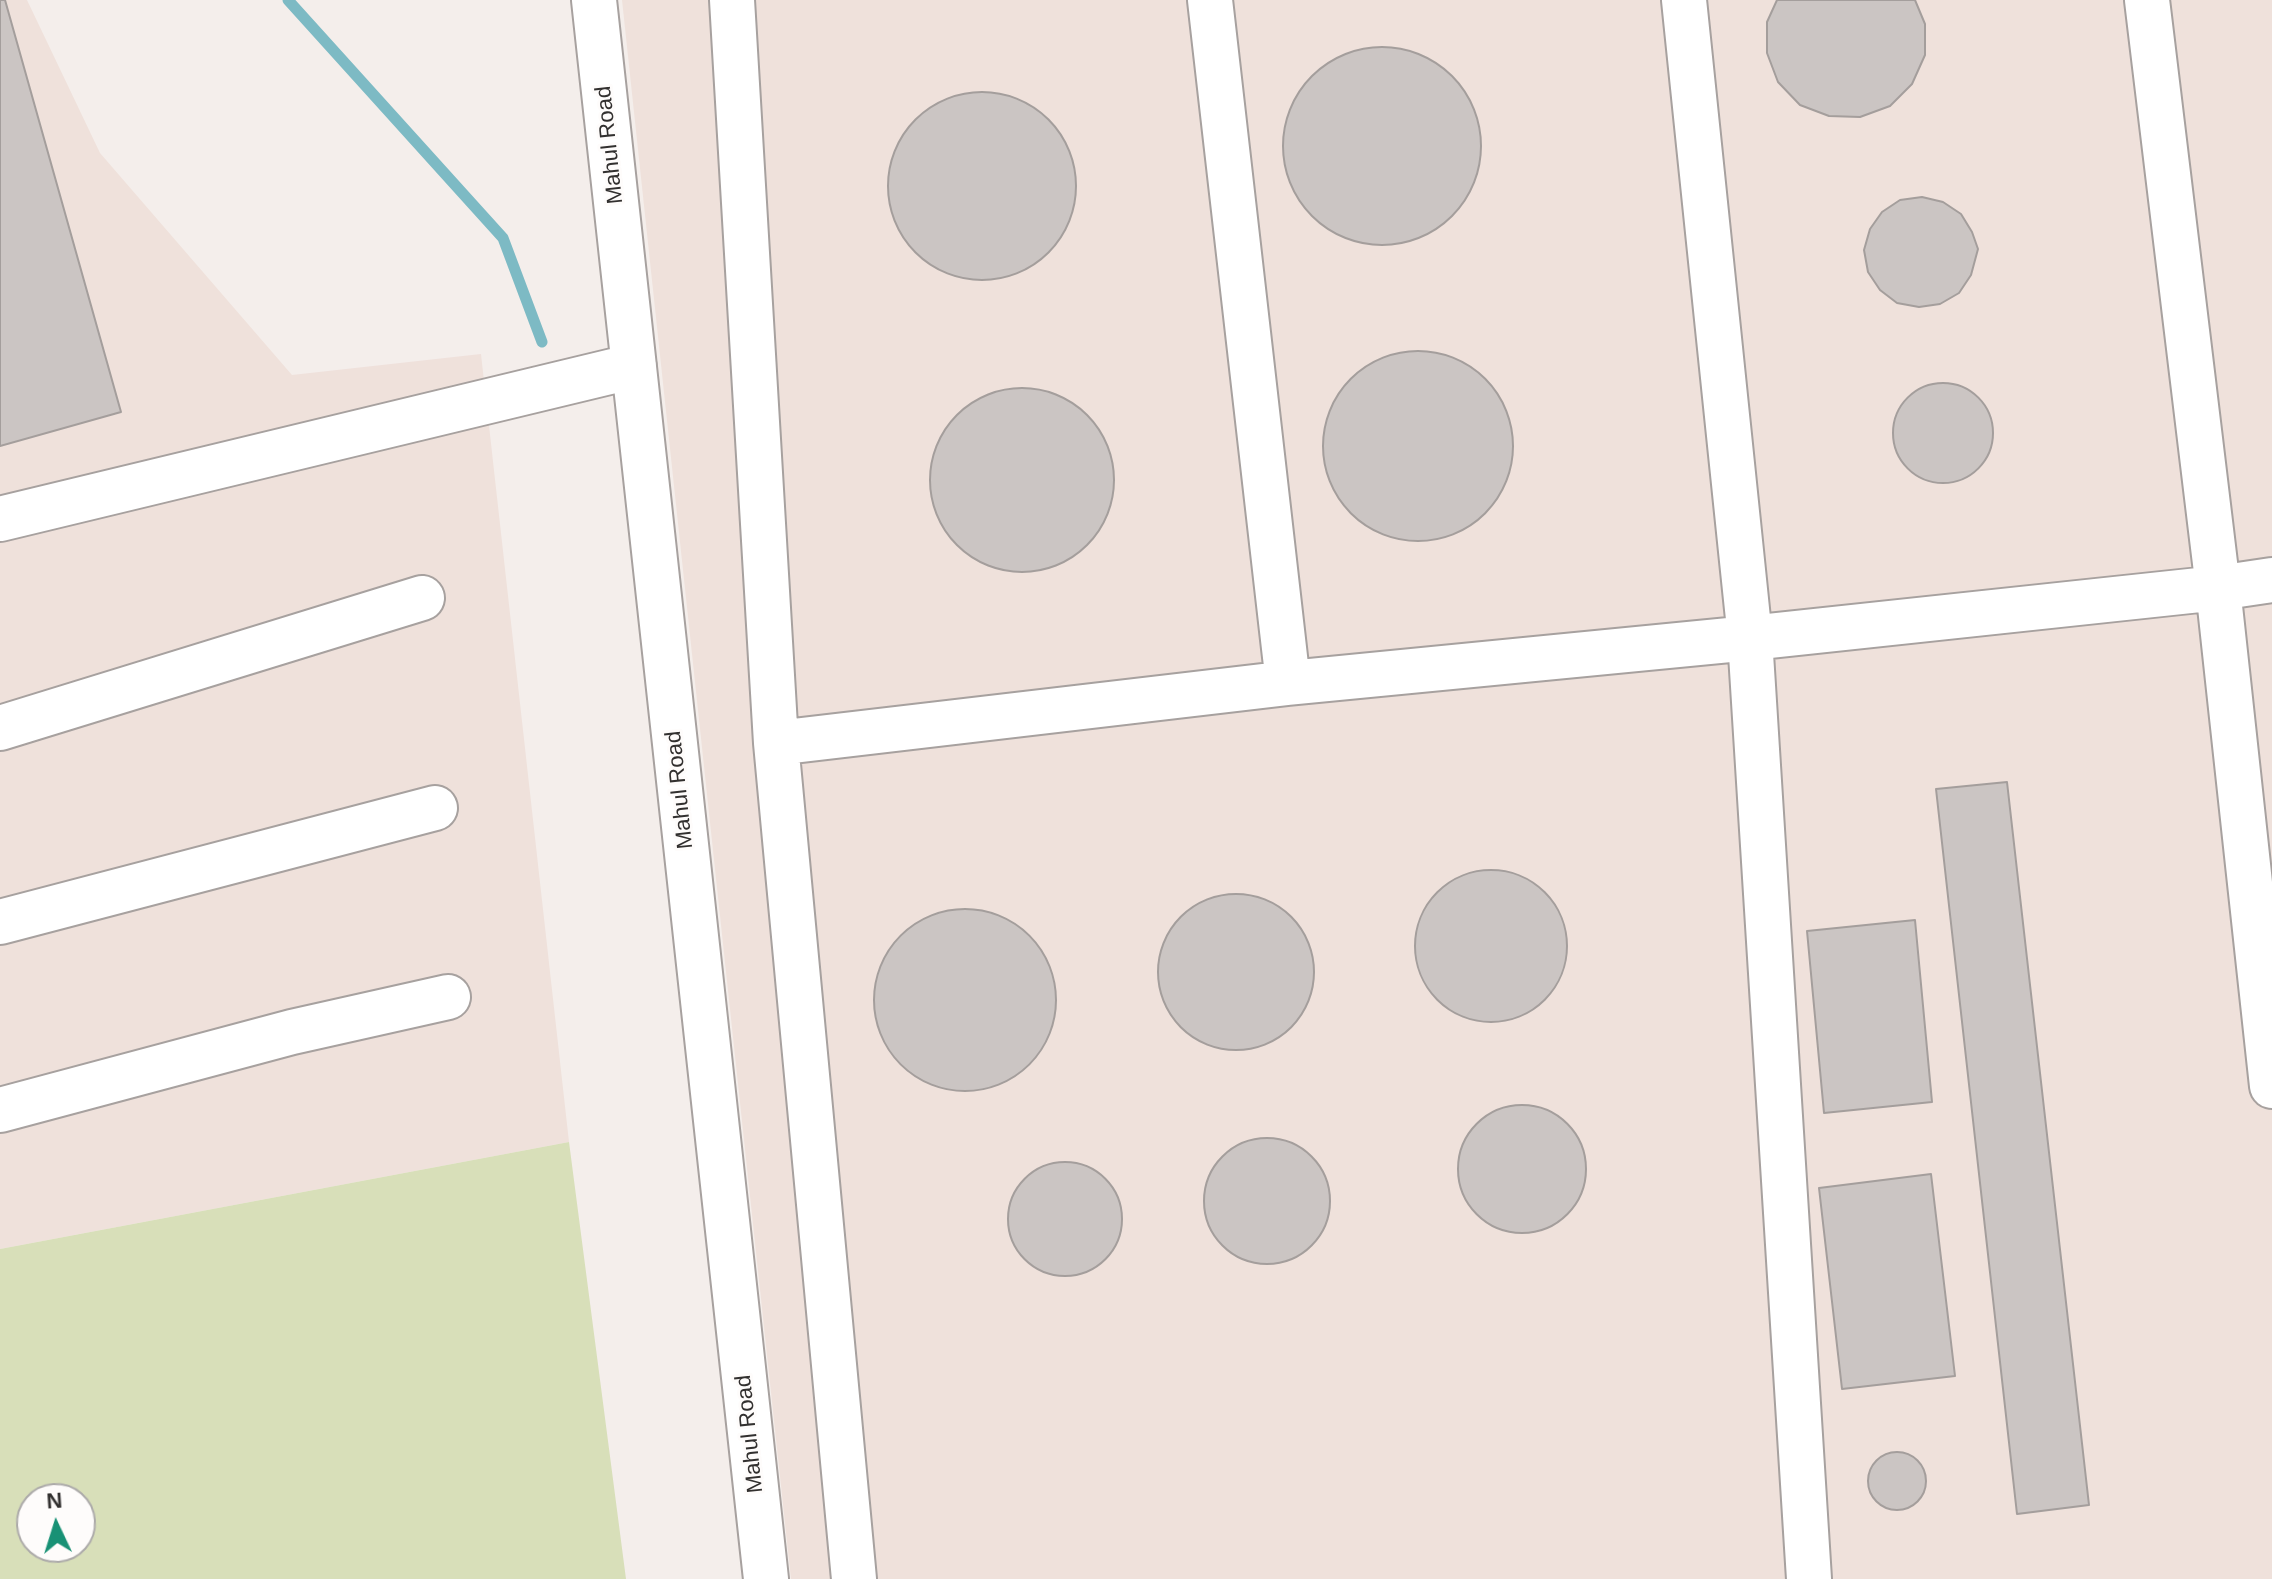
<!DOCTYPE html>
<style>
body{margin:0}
#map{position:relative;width:2272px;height:1579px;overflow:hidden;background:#f4eeeb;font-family:Arial,sans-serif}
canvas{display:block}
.north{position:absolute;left:16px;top:1483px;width:80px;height:80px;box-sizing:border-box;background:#fefcfb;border:2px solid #acaaa9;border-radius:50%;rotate:356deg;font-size:22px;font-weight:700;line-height:32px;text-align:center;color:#32302f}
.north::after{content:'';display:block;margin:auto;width:28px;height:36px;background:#189175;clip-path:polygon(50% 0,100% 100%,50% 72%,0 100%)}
</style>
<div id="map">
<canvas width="2272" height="1579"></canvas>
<div class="north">N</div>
</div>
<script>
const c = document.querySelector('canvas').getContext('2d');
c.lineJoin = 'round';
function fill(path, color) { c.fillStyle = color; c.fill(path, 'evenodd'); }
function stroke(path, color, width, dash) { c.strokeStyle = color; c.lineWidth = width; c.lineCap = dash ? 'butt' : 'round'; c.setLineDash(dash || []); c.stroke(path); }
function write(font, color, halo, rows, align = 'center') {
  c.font = font + ' Arial,sans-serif'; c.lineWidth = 6; c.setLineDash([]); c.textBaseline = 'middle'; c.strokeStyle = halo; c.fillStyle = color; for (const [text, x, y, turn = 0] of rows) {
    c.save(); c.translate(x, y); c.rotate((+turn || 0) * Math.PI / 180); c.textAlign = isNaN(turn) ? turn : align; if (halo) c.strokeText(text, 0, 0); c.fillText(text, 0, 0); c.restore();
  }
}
const built = new Path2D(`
 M0,0h27l73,153 192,222 189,-21 88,788 -569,107z
 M622,0h1650v1579h-1481z`);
const green = new Path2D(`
 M569,1142l57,437h-626v-330zM32,1499h48v48h-48z`);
const stream = new Path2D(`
 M288,0l215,238 39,104`);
const building = new Path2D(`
 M0,0h5l116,412 -121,34z
 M1777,0h138l10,24v31l-13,29 -22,22 -30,11 -31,-1 -29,-11 -22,-23 -11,-29v-31z
 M1283 146a99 99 0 1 1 198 0a99 99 0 1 1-198 0Z
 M888 186a94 94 0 1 1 188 0a94 94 0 1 1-188 0Z
 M1922,197l21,5 18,12 11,18 6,17 -7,26 -12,18 -19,11 -21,3 -22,-4 -17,-13 -12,-18 -4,-22 6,-21 12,-17 18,-12z
 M1323 446a95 95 0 1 1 190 0a95 95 0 1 1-190 0Z
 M1893 433a50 50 0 1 1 100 0a50 50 0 1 1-100 0Z
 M930 480a92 92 0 1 1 184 0a92 92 0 1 1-184 0Z
 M2007,782l82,723 -72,9 -81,-725z
 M1415 946a76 76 0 1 1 152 0a76 76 0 1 1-152 0Z
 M1158 972a78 78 0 1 1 156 0a78 78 0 1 1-156 0Z
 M874 1000a91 91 0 1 1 182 0a91 91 0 1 1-182 0Z
 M1915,920l17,182 -108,11 -17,-182z
 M1458 1169a64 64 0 1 1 128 0a64 64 0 1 1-128 0Z
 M1204 1201a63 63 0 1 1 126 0a63 63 0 1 1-126 0Z
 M1008 1219a57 57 0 1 1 114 0a57 57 0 1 1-114 0Z
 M1931,1174l24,202 -113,13 -23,-201z
 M1868 1481a29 29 0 1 1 58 0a29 29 0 1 1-58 0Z`);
const minor = new Path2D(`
 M594,0l172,1579
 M732,0l44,743
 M1210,0l78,683
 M1684,0l66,638 59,941
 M2147,0l71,588 54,498
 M0,519l634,-153
 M0,728l422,-130
 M0,922l435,-114
 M0,1110l292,-78 156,-35
 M854,1579l-78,-836 512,-60 462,-45 468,-50 54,-8`);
const streetNames = [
 ["Mahul Road",610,145,-96],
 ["Mahul Road",680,790,-96],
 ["Mahul Road",750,1434,-96]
];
fill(built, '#efe1db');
fill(green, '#d8dfb9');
stroke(stream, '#7dbac4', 11);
fill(building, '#cbc5c3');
stroke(building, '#a49e9c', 2);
stroke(minor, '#a7a19f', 48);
stroke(minor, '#fff', 44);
write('22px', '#32302f', '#fefcfb', streetNames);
</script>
